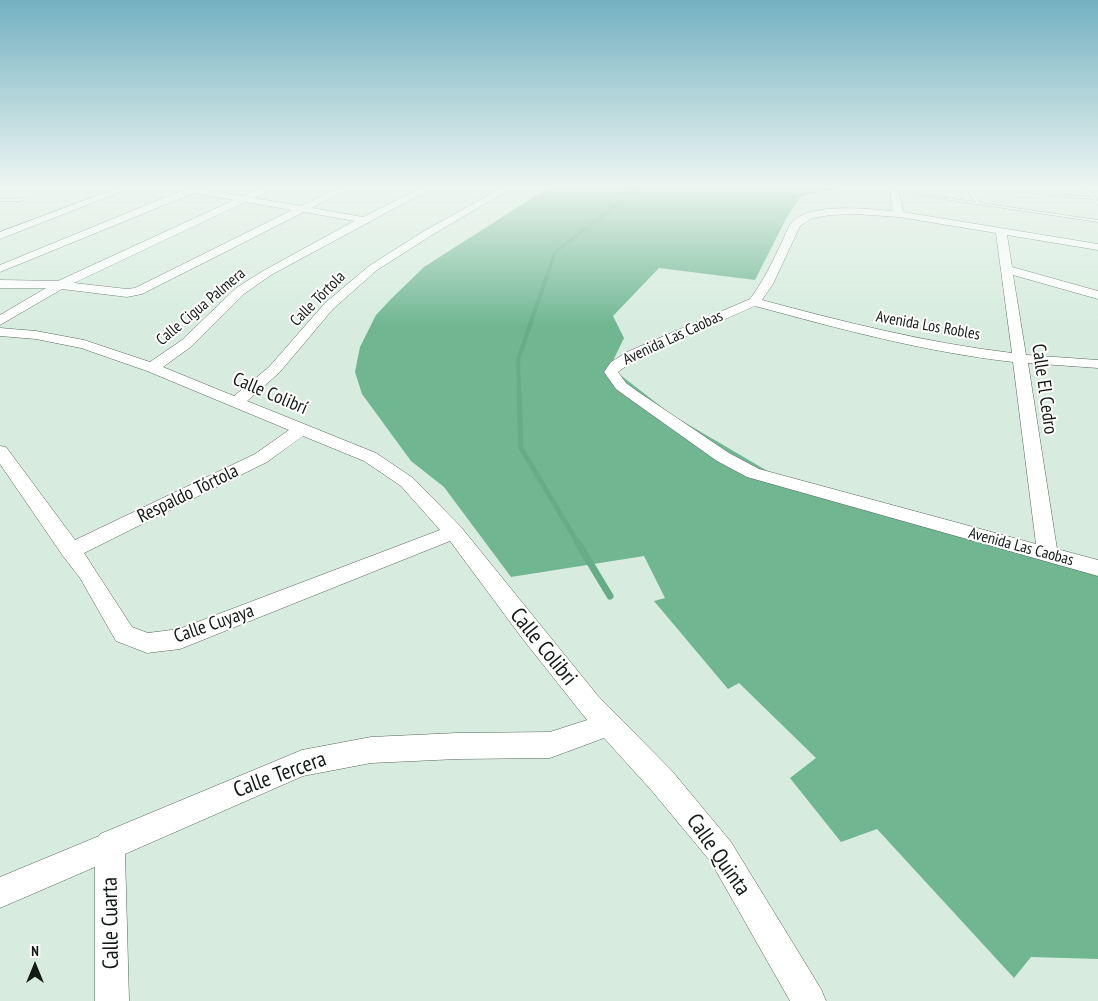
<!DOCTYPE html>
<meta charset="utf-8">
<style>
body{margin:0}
#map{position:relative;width:1098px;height:1001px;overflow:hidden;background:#d7ecdf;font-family:"PT Sans Narrow",sans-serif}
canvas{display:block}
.north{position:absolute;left:10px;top:941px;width:50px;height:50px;-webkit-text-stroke:4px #fff;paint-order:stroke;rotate:0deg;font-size:14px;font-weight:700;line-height:20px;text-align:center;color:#131a16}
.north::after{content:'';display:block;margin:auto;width:18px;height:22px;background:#131a16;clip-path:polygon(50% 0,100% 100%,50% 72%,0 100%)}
</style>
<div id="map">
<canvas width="1098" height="1001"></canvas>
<div class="north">N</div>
</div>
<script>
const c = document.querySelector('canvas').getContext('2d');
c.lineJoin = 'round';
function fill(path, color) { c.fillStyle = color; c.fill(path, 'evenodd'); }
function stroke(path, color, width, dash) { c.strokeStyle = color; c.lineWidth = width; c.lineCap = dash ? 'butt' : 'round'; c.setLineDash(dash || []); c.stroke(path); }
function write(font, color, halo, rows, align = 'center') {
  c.font = font + ' "PT Sans Narrow",sans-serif'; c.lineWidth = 4; c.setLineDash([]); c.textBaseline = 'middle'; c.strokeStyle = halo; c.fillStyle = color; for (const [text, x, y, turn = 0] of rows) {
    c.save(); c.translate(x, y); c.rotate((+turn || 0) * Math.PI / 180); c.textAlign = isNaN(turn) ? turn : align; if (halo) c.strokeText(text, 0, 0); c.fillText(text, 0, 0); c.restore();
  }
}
const forest = new Path2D(`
 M549,187h294l-42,9 -14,21 -32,63 -96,-12 -46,48 11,22 -14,29 62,48 116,68 310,92v384l-67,-2 -17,21 -137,-149 -36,13 -51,-64 26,-20 -77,-75 -11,6 -74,-88 11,-3 -21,-42 -133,21 -67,-90 -33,-26 -49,-67 -7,-22 5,-25 16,-32 15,-16 33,-32z`);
const streamFar3 = new Path2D(`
 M547,277l8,-25 85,-65`);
const streamFar2 = new Path2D(`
 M519,393l-1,-33 29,-85`);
const streamFar1 = new Path2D(`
 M519,392l2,56 58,97`);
const stream = new Path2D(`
 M578,543l32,53`);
const lane = new Path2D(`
 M53,187h7l-39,14h-21v-2h21z
 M965,187h4l12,16 117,17v2l-195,-29 2,-1 71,10z
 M1083,187h4l11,14v4l-6,-6 -88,-9 2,-1 84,8z`);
const street = new Path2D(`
 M120,187h13l-133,52v-7z
 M184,187h20l-1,2 40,7 19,-9h12l-20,11 47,8 39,-19h11l-39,21 51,9 60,-30h11l-163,88 -27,19 -52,52 -29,21 71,29 35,-29 56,-64 44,-37 55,-35 79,-44h11l-82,48 -55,35 -44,39 -54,64 -32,28 129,52 37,25 48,49 137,169 74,75 59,71 90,147 5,12h-36l-79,-139 -59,-71 -48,-53 -54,20 -93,1 -86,4 -68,13 -178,78 4,147h-34v-134l-95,41v-31l99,-41 1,-2 202,-84 69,-13 86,-4 93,-1 37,-12 -65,-82 -72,-97 -270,108 -33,4 -31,-12 -36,-63 -17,-22 -63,-92v-18l6,1 69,93 180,-86 34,-24 -142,-59 -66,-23 -45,-9 -36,-3v-8l36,3 48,9 66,22 32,-22 54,-52 27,-17 91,-50 -50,-9 -162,82 -15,3 -65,-8 -62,36v-10l46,-27h-46v-8l58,1 176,-81 -40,-7 -194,79v-7l183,-75zM245,202l47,8 -157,78 -8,1 -53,-6zM303,436l61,25 37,25 39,44 -261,99 -31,4 -16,-6 -48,-74 183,-91z
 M889,187h9l5,25 195,32v6l-91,-15 5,32 86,24v8l-85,-24 13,80 72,5v8l-70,-5 29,186 41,11v16l-351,-99 -30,-16 -90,-64 -11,-8 -12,-17 7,-10 16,-10 123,-53c12,-16 21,-34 30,-53 4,-7 7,-18 12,-24 20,-20 75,-13 101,-11zM856,214l43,3 97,16 16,120c-85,-10 -168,-31 -250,-53l11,-16 27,-58 12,-8 19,-3zM755,306c85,23 170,46 258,56l23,182 -277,-75 -30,-16 -92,-62 -11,-8 -8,-11 19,-14z`);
const farStreetnames = [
 ["Calle Tórtola",318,299,-45],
 ["Calle Cigua Palmera",201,307,-40],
 ["Avenida Los Robles",928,326,10],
 ["Avenida Las Caobas",673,338,-25],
 ["Avenida Las Caobas",1021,547,15]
];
const streetNames = [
 ["Calle El Cedro",1044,389,82],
 ["Calle Colibrí",270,394,23],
 ["Respaldo Tórtola",188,494,-26],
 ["Calle Cuyaya",214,624,-19]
];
const nearStreetnames = [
 ["Calle Colibri",543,647,51],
 ["Calle Tercera",280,775,-20],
 ["Calle Quinta",718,855,55],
 ["Calle Cuarta",111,923,-91]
];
fill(forest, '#6fb691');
stroke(streamFar3, '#65ac87', 3);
stroke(streamFar2, '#65ac87', 4);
stroke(streamFar1, '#65ac87', 5);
stroke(stream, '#65ac87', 7);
stroke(lane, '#54665c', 1);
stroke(street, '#54665c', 1);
fill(lane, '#fff');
fill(street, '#fff');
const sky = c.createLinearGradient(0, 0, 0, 327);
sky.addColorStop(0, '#73b1c1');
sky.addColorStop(0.57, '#edf6f1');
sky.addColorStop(1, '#edf6f100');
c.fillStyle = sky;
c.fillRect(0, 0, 1098, 327);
write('16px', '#131a16', '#fff', farStreetnames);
write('19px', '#131a16', '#fff', streetNames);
write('22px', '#131a16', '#fff', nearStreetnames);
</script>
